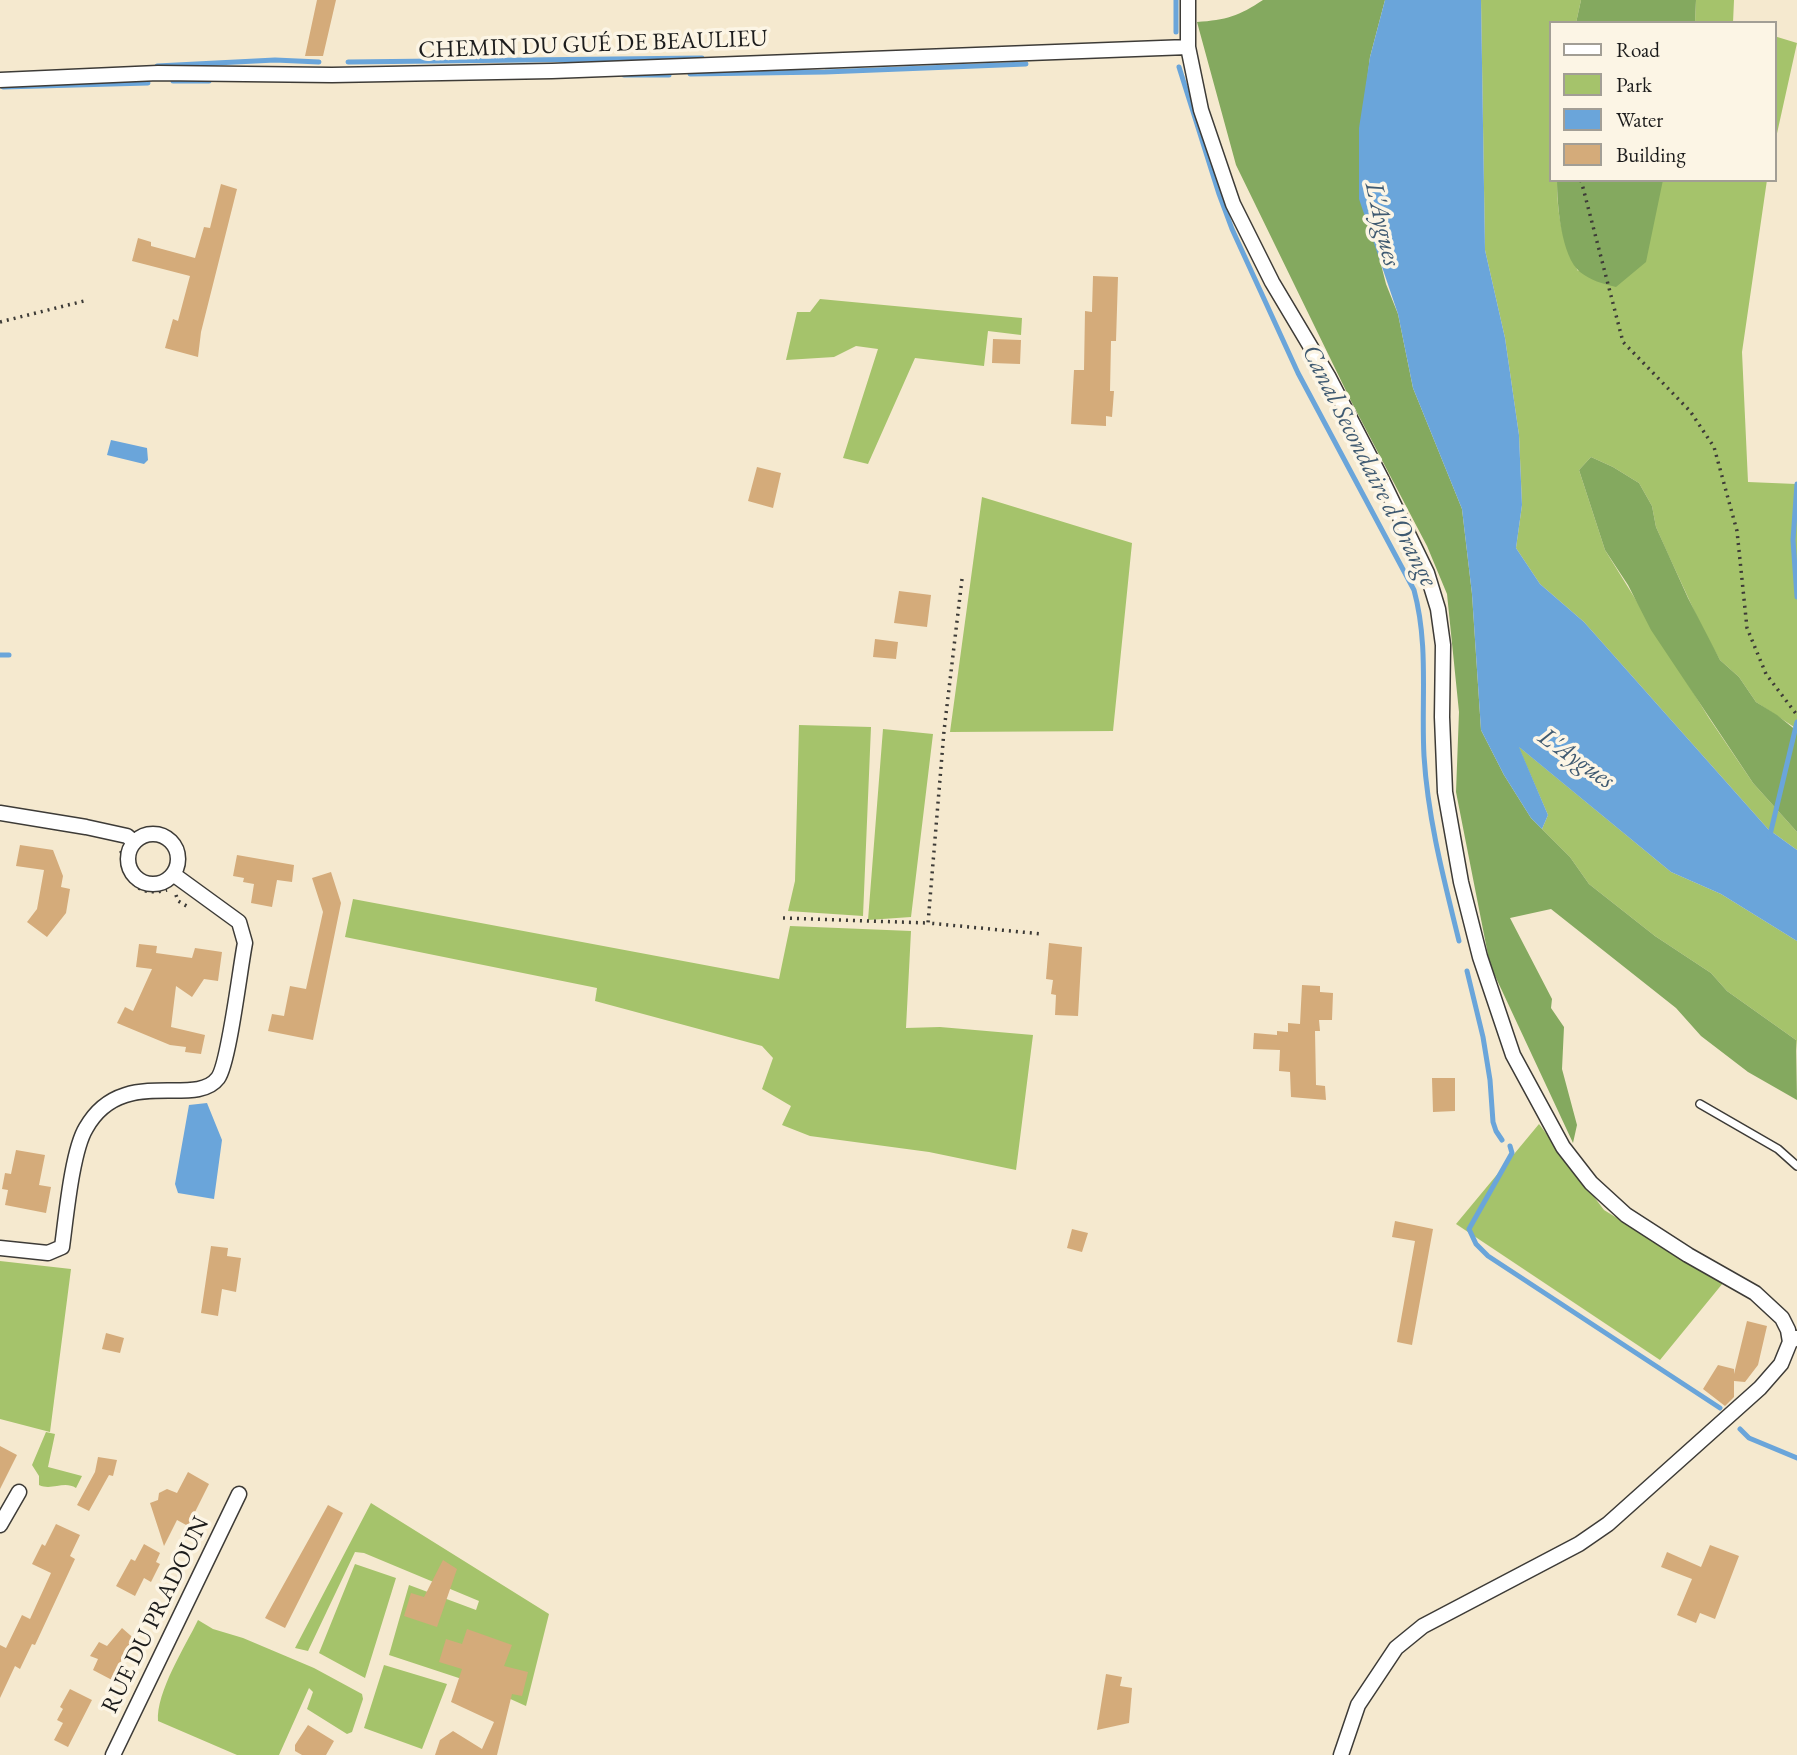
<!DOCTYPE html>
<meta charset="utf-8">
<style>
body{margin:0}
#map{position:relative;width:1797px;height:1755px;overflow:hidden;background:#f5e9cf;font-family:"EB Garamond",serif}
canvas{display:block}
.legend{position:absolute;left:1549px;top:21px;width:228px;height:161px;box-sizing:border-box;background:#fcf5e5;border:2px solid #a29e95;margin:0;padding:9px 12px;list-style:none;font-size:21px;color:#1c1c1c}
.legend li{display:flex;align-items:center;gap:14px;height:35px}
.legend b{width:35px;border:2px solid #a29e95}
</style>
<div id="map">
<canvas width="1797" height="1755"></canvas>
<ul class="legend">
<li><b style="height:9px;background:#fff"></b>Road</li>
<li><b style="height:19px;background:#a5c36b"></b>Park</li>
<li><b style="height:19px;background:#6aa5da"></b>Water</li>
<li><b style="height:19px;background:#d4ab7a"></b>Building</li>
</ul>
</div>
<script>
const c = document.querySelector('canvas').getContext('2d');
c.lineJoin = 'round';
function fill(path, color) { c.fillStyle = color; c.fill(path, 'evenodd'); }
function stroke(path, color, width, dash) { c.strokeStyle = color; c.lineWidth = width; c.lineCap = dash ? 'butt' : 'round'; c.setLineDash(dash || []); c.stroke(path); }
function write(font, color, halo, rows, align = 'center') {
  c.font = font + ' "EB Garamond",serif'; c.lineWidth = 7; c.setLineDash([]); c.textBaseline = 'middle'; c.strokeStyle = halo; c.fillStyle = color; for (const [text, x, y, turn = 0] of rows) {
    c.save(); c.translate(x, y); c.rotate((+turn || 0) * Math.PI / 180); c.textAlign = isNaN(turn) ? turn : align; if (halo) c.strokeText(text, 0, 0); c.fillText(text, 0, 0); c.restore();
  }
}
const green = new Path2D(`
 M1481,0h100l-5,23h-26v157h7c0,35 5,60 21,91l85,-91h104l-25,172 6,130 48,2 1,2v243l-41,-27 -17,-25 -19,-17 -16,-28 -36,-78 -12,-27 -4,-21 -13,-23 -26,-16 -22,-10 -12,13 26,80 104,168 44,65 44,49v18l-29,-21 -184,-207 -44,-38 -24,-36 6,-43 -3,-70 -14,-97 -20,-88z
 M1696,0h38l-1,23h-38z
 M1774,36l23,7 -23,104z
 M820,299l202,19 -1,17 -33,-4 -4,35 -69,-8 -47,106 -25,-6 35,-109 -22,-3 -22,11 -48,3 11,-48h13z
 M982,497l150,46 -19,188 -163,1z
 M799,725l72,2 -8,189 -75,-5 7,-30z
 M883,729l50,5 -22,183 -43,3z
 M1518,746l153,126 50,22 76,47v110l-1,-11 -69,-49 -16,-18 -56,-37 -66,-52 -19,-27 -28,-28 6,-14z
 M353,899l426,80 11,-53 121,5 -5,97 34,-1 93,8 -17,135 -87,-18 -119,-16 -28,-11 9,-19 -29,-17 11,-31 -11,-12 -167,-45 2,-13 -252,-51z
 M1539,1124l65,86 119,73 -63,77 -204,-136z
 M0,1261l71,8 -21,163 -50,-13z
 M46,1432l9,2 -7,33 34,9 -6,12c-12,-8 -24,3 -37,-3v-9l-7,-11z
 M371,1503l178,111 -23,92 -49,-22 -88,-29 20,-70 67,25 3,-9 -115,-48 -9,-1 -47,99 -13,-3z
 M355,1564l41,14 -31,100 -46,-25z
 M198,1620l15,9 30,9 71,30 48,26 1,5 -11,33 -5,2 -40,-25 6,-17 -4,-4 -30,67h-42l-79,-34c-2,-29 27,-74 40,-101z
 M384,1665l63,19 -25,65 -58,-21z`);
const forest = new Path2D(`
 M1263,0h122l-15,57 -4,32 10,156 10,39 12,30 15,74 49,121 10,85 9,136 23,45 27,43 39,39 19,27 66,52 56,37 16,18 69,49 1,60 -49,-28 -47,-36 -25,-28 -125,-99 -41,9 42,81 -1,9 13,19 -2,42 15,56 -4,18 -83,-178 -34,-173 3,-80 -12,-118 -20,-48 -76,-145 -115,-236 -39,-143c29,-2 42,-6 66,-22z
 M1581,0h115l-1,23h-119z
 M1557,180h106l-17,82 -30,25c-13,-3 -26,-7 -36,-15 -19,-16 -23,-68 -23,-92z
 M1591,457l22,10 26,16 13,23 4,21 32,71 32,62 19,17 17,25 21,13 20,16v101l-44,-49 -102,-153 -23,-45 -23,-35 -26,-80z`);
const water = new Path2D(`
 M1385,0h96l4,250 20,88 14,97 3,70 -6,43 24,36 44,38 184,207 29,21v91l-76,-47 -50,-22 -152,-125 29,68 -6,14 -11,-11 -27,-43 -23,-45 -9,-136 -10,-85 -49,-121 -15,-74 -39,-115v-71l11,-71z
 M111,440l36,8 1,12 -4,4 -37,-9z
 M207,1103l15,37 -8,59 -36,-6 -3,-9 14,-79z`);
const stream = new Path2D(`
 M1176,32v-32
 M348,62l354,-4
 M157,66l118,-6 44,2
 M1179,67l40,127 13,35 66,144 116,217c15,55 7,111 10,166 4,64 20,124 35,185
 M690,74l135,-2 201,-8
 M624,75h45
 M173,81h36
 M3,87l145,-4
 M1797,484l-4,56 4,57
 M0,655h9
 M1770,835l27,-113
 M1467,971l16,66 7,43 3,42 3,9 6,9
 M1510,1146l2,7 -43,76 7,15 12,12 232,152
 M1740,1429l9,9 48,20`);
const building = new Path2D(`
 M317,0h19l-13,56h-18z
 M221,184l16,5 -36,143 -3,25 -33,-9 8,-29 5,2 12,-45 -58,-15 6,-23 13,4v4l44,12 9,-31 6,1z
 M1093,276l25,1 -2,64h-5l-1,50h4l-2,26 -6,-1v10l-35,-2 3,-54h10l1,-59 7,1z
 M993,339l28,1 -1,24 -28,-1z
 M757,467l24,6 -8,35 -25,-7z
 M899,591l32,4 -4,32 -33,-4z
 M875,639l23,3 -2,17 -23,-2z
 M20,845l33,5 10,26 -2,11 9,2 -4,24 -19,24 -20,-15 10,-13 7,-39 -28,-4z
 M237,855l57,10 -2,17 -15,-2 -5,27 -21,-4 3,-19 -11,-2 1,-4 -11,-2z
 M331,872l10,31 -28,137 -45,-9 4,-17 12,2 6,-30 16,3 17,-77 -11,-34z
 M1049,943l33,4 -4,69 -23,-1 1,-20 -5,-1 2,-14 -7,-1z
 M139,944l18,2 -1,7 36,5 3,-10 27,4 -4,29 -14,-2 -12,18 -16,-11 -5,41 34,8 -4,19 -16,-2 1,-5 -16,-2 -53,-22 8,-16 8,4 19,-42 -16,-2z
 M1302,985l18,1v6l13,1 -1,27h-13l1,11h-5l1,54 9,1 1,14 -35,-3 -1,-25 -11,-1 1,-21 -27,-1 1,-16 23,2v-4l11,1v-9l12,1z
 M1432,1078h23v33l-22,1z
 M16,1150l29,5 -6,30 12,2 -5,26 -41,-8 3,-15 -6,-1 3,-16 6,1z
 M1395,1221l38,8 -21,116 -15,-3 18,-101 -23,-4z
 M1072,1229l16,4 -6,19 -15,-4z
 M211,1246l17,2 -1,8 14,2 -5,34 -14,-3 -4,27 -17,-3z
 M1747,1321l20,5 -9,39 -13,17 -11,-1v16l-9,9 -22,-17 15,-24 16,4v5z
 M106,1333l18,5 -4,15 -18,-4z
 M0,1446l17,9 -17,34z
 M98,1457l19,3 -4,16 -4,-1 -20,36 -12,-6 18,-33z
 M188,1472l21,12 -21,42 -11,-6 -13,26 -14,-43 8,-3 1,-7 8,-4 10,4z
 M328,1505l15,8 -58,115 -20,-10z
 M56,1524l24,11 -10,21 5,3 -40,86 -3,-1 -12,25 -5,-3 -15,32v-53l6,3 16,-33 8,4 21,-46 -19,-9 10,-20 3,2z
 M144,1544l16,9 -4,9 4,2 -9,18 -7,-4 -9,18 -19,-10 15,-27 4,2z
 M1710,1545l29,11 -24,63 -15,-6 -4,10 -19,-8 15,-36 -31,-12 6,-15 34,15z
 M443,1560l14,9 -20,58 -33,-11 7,-23 13,4z
 M122,1628l16,14 -16,17 -10,21 -19,-10 5,-11 -8,-3 9,-14 8,4z
 M467,1629l45,16 -8,21 24,6 -6,24 -10,-2 -15,61h-62l5,-15 13,-9 29,18 12,-27 -43,-20 11,-33 -23,-7 7,-23 16,5z
 M1106,1674l16,3 -2,9 12,2 -3,35 -32,7z
 M70,1689l22,11 -24,47 -14,-7 9,-17 -6,-3 6,-11 -3,-2z
 M308,1725l26,16 -8,14h-24l-7,-4v-6z`);
const path = new Path2D(`
 M1581,180l42,162 67,69 24,36 23,84 10,97 19,46 31,41
 M0,322l88,-22
 M962,579l-18,152 -16,192 114,11
 M121,851c5,28 14,47 46,39
 M176,895l2,6 12,7
 M783,918l145,5`);
const service = new Path2D(`
 M1700,1104l78,45 19,17`);
const minor = new Path2D(`
 M1188,0v47l13,63 32,94 39,78 56,94 53,102 46,95 11,36 5,36 -1,72 3,75 16,90 19,75 33,98 50,92 28,36 35,32 62,40 67,38 27,25 6,12 2,12
 M0,80l158,-7 174,2 220,-4 636,-24
 M0,813l86,14 41,9 7,6
 M128 859a25 25 0 1 1 50 0a25 25 0 1 1-50 0Z
 M0,1248l48,5 14,-6c4,-29 10,-96 24,-119 36,-64 109,-19 132,-50 11,-15 22,-110 27,-135l-6,-21 -66,-48
 M0,1525l19,-33
 M113,1755l126,-261
 M1341,1755l17,-50 38,-57 27,-22 156,-82 29,-20 152,-136 21,-24 9,-22 6,-4`);
const streetNames = [
 ["CHEMIN DU GUÉ DE BEAULIEU",593,45,-2],
 ["RUE DU PRADOUN",156,1615,-64]
];
const waterNames = [
 ["L'Aygues",1382,224,77],
 ["Canal Secondaire d'Orange",1369,466,63],
 ["L'Aygues",1576,759,35]
];
fill(green, '#a5c36b');
fill(forest, '#84a95f');
fill(water, '#6aa5da');
stroke(stream, '#6aa5da', 5);
fill(building, '#d4ab7a');
stroke(service, '#3d3b37', 10);
stroke(minor, '#3d3b37', 17);
stroke(path, '#3d3b37', 3.5, [2, 5]);
stroke(service, '#fff', 7);
stroke(minor, '#fff', 14);
write('24px', '#1c1c1c', '#fcf5e5', streetNames);
write('italic 26px', '#3f5a71', '#fcf5e5', waterNames);
</script>
